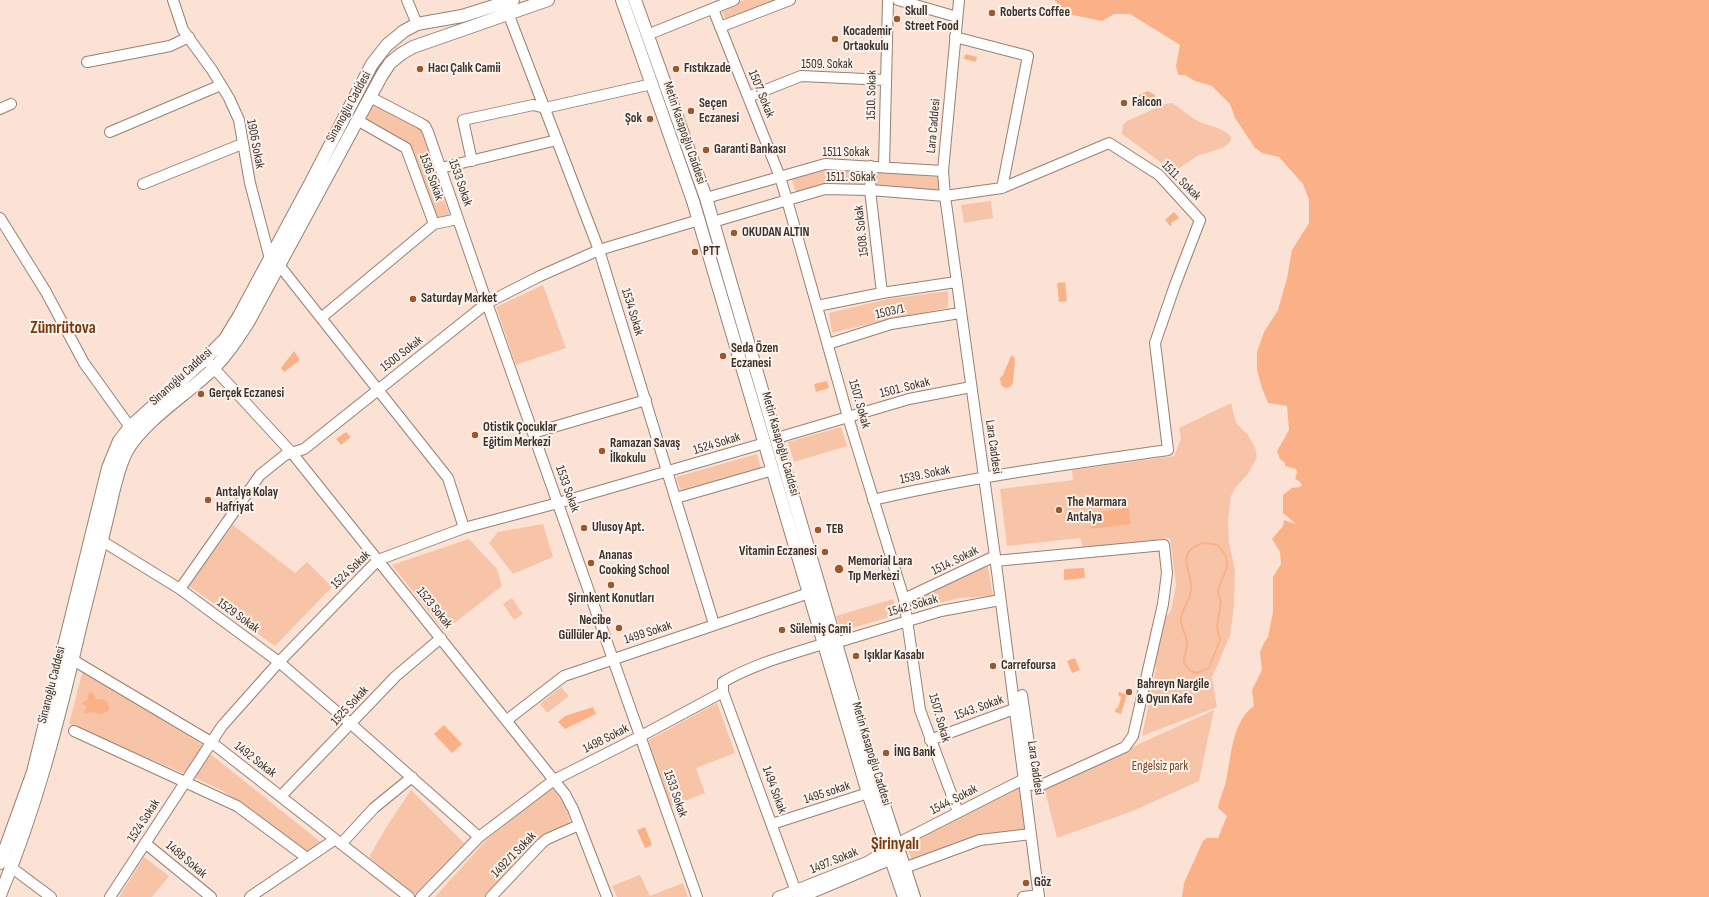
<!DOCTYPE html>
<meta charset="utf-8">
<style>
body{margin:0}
canvas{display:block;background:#fce2d4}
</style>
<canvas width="1709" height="897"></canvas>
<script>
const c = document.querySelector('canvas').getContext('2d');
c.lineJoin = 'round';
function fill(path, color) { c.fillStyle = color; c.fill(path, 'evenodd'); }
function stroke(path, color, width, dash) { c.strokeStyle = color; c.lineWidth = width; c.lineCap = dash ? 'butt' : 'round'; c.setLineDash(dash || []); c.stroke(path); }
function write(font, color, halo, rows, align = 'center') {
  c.font = font + ' "Sofia Sans Condensed",sans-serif'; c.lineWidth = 4; c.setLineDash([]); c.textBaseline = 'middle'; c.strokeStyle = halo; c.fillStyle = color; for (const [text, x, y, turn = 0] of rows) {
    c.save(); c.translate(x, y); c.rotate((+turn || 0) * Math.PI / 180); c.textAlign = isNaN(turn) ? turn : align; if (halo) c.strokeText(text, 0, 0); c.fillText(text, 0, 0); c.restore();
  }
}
const green = new Path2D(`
 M744,0h31l1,3 -50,18 -5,-13z
 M372,102l49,27 29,88 -13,3 -27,-76 -47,-26z
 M1172,103c10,6 17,14 28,19 11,5 23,5 31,15l-1,5 -7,6 -26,8 -23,16 -52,-38 1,-9 4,-4 38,-17z
 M831,169l35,2 -1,14 -38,-1 -31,9 -4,-14z
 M876,172l63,5 1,14 -65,-5z
 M991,201l2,17 -29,5 -3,-18z
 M543,285l23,63 -50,17 -20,-58z
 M948,291v17l-58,11 -58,14 -3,-20 59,-14z
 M1231,403l5,20 12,12 7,12 2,10 -9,17 -12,13 -5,9 -3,24 1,22 6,29 -1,36 -4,29 -18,41 5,30 -75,29 14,-68 -3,-6 11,-44 7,-7 5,-26 -6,-47 -87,10 -3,-10 -73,8 -7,-57 73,-9 -1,-10 102,-14 7,-17 -2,-11z
 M841,427l6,19 -53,16 -6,-20z
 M757,454l4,14 -80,23 -5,-14z
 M543,524l10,33 -40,17 -24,-31 9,-11z
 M233,525l62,48 12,-11 25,25 -57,59 -86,-60z
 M469,539l28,30 5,17 -58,45 -52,-66z
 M987,562l6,34 -33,2 -46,11 -3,-10z
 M512,598l11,16 -9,6 -11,-16z
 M893,599l5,16 -57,16 -5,-15z
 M83,670l121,76 -19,28 -116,-50z
 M561,687l8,9 -22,17 -7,-9z
 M717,703l18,50 -39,15 9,25 -36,14 -22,-66z
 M1214,710l-15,71 -66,30 -76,27 -13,-51z
 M209,753l113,90 -15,9 -55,-42 -31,-20 -28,-13z
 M1019,787l6,42 -45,6 -68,26 -6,-18z
 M551,789l3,1 11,15 5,15 -1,5 -41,25 -43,47h-50l51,-57z
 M411,790l53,53 -51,53 -44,-39 18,-31z
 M144,857l25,19 -17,21h-33z
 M640,875l10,21 33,-13 5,14h-71l-5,-11z`);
const water = new Path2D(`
 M1054,0h655v897h-527l2,-14 19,-42 4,-3h11l9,-22 -9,-8c1,-9 6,-17 8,-27 5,-23 6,-60 28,-75l-2,-16 10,-20 -2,-18 4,-9 4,-6 5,-25v-35l8,-13 -1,-12 -8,-13 11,-13 1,-6 12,4 -13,-11v-18l9,-7 8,-1 2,-2 -3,-4 -4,-2 2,-6 -1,-4 -11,-3v-3l-5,-4 -3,-8 12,-21 -2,-24 -19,-3 -6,-15 -5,-18v-18l7,-20 14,-22 9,-32 5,-28 17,-27v-23l-6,-16 -24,-27 -17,-4 -7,-5 -20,-30 -5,-14 -18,-18 -17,-5 -10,-6h-7l-2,-9 4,-21 -50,-31h-16l-12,7 -34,-7z
 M965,54l12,3 -1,5 -12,-3z
 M1148,91l7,4 -1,5 -16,7 -4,-10z
 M1174,212l5,6 -8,5 1,2 -2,1 -5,-6z
 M1065,282l2,19 -8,1 -2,-19z
 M294,351l6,9 -16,12 -3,-4z
 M1011,356h2l2,3 -2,24 -3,4 -5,1 -4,-3 -1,-7 3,-3z
 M827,381l2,7 -13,4 -2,-8z
 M346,432l5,5 -10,8 -5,-6z
 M1129,508l2,16 -40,5 -2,-16z
 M1084,568l1,10 -21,2v-11z
 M1075,658l5,12 -8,3 -5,-12z
 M91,692l3,2 2,5 9,1 3,3 1,6 -2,3 -6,2 -11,-2 -5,2 -1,-4 3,-3 -5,-4 6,-4v-5z
 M1119,692l8,3 -6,19 -6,-2 1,-4h2l3,-11 -3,-2z
 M593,707l3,7 -31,15 -7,-7 7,-6z
 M444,725l18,19 -10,9 -18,-19z
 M645,827l7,18 -7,3 -8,-18z`);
const stream = new Path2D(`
 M1203,543l11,1 5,2 7,10 1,11 -8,20 -1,7 3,7 -4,26 3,13 -11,28 -12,5 -8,-3 -5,-7c0,-7 3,-14 3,-21 -1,-9 -7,-15 -6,-24 1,-10 10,-18 10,-29 1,-19 -17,-37 12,-46z`);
const minor = new Path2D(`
 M173,0l10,30 29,40 17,28 10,22 11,63 20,76
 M407,0l10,24
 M898,0l59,17
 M959,0l-16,171 2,25 50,360 44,341
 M713,9l67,168 7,23 61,217 56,182 16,111 38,102
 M508,13l91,237 115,374
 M720,27l70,-27
 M647,35l87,-35
 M955,37l73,19 -26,132
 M87,62l83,-16 19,-9
 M370,97l50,26 5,3 3,6 59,171 210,594
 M748,97l53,-21 85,4
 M0,109l11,-5
 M357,120l49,28 28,76
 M110,132l111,-47
 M472,161l-9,-41 70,-15 12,3 107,-24
 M871,166l-1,24 12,103
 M884,167l4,-167
 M441,168l116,-28
 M143,184l99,-40
 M706,198l119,-34 118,7
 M0,218l46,74 38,71 46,64
 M713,222l112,-33 45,1 75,6 57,-8 107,-45 50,32 41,45 -25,65 -20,58 13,107c-99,14 -198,27 -295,50
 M279,265l169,213 16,50
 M817,306l65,-13 74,-11
 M321,318l113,-94 24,-5
 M828,344l63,-20 69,-11
 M209,363l83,90 273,341 8,15 34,88
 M533,433l113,-33
 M777,438l132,-39 62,-12
 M676,498l97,-28
 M102,541l78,48 99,73 72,62 128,113
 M995,561l169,-16 3,28 -4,31 -30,132 -8,11 -88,40 -5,-3 -7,3
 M180,589l80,-114 25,-20 19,-6 183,-146 53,-27 59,-26 100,-30
 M904,599l91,-43
 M835,643l106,-32 59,-11
 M73,660l138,82 198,155
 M723,692l75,205
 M1022,695l13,91
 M507,720l57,-44 245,-83
 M74,731l163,75 70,52
 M930,740l84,-31
 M281,796l115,-120 45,-38
 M772,824l96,-31
 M145,843l66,54
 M341,844l33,-36 38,-31
 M12,868l39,29
 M904,868l76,-28 51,-6
 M110,897l112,-171 57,-64 99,-102 86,-32 94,-25 207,-60
 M250,897l84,-57
 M421,897l58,-60 75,-57 87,-44 82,-44v-10c31,-18 65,-27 100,-38
 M491,897l50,-53 6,-5 32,-14
 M778,897l89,-35 29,-18 128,-65
 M802,897l95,-40
 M1023,897l16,-2`);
const major = new Path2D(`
 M622,0l71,201 175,592 36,104
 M635,0l71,198 171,586 37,113
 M0,863l33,-91 75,-304 11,-27 11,-14 75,-68 20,-20 14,-23 72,-134 61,-118 15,-19 17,-14 13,-7 45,-8 51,-16
 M0,895c36,-86 59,-176 80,-267 11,-45 23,-90 33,-135 4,-15 7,-31 15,-44 18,-30 61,-56 86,-81 14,-14 24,-30 35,-47l133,-246 8,-12 11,-9 12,-7 135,-47`);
const markers = [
 [992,13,4,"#9c572b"],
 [897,19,4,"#9c572b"],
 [835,39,4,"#9c572b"],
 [420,69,4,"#9c572b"],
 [676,69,4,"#9c572b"],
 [1124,103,4,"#9c572b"],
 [691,111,4,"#9c572b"],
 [650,119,4,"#9c572b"],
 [706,150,4,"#9c572b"],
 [734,233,4,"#9c572b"],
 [695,252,4,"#9c572b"],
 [413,299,4,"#9c572b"],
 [723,356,4,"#9c572b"],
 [201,394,4,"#9c572b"],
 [475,435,4,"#9c572b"],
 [602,451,4,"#9c572b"],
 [208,500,4,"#9c572b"],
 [1059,510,4,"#9c572b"],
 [584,528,4,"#9c572b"],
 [818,530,4,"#9c572b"],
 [825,552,4,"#9c572b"],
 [591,563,4,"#9c572b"],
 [839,569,5,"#9c572b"],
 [611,585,4,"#9c572b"],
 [619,628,4,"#9c572b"],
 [782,630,4,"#9c572b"],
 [856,656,4,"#9c572b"],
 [993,666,4,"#9c572b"],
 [1129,692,4,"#9c572b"],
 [886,753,4,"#9c572b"],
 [1026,883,4,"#9c572b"]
];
const poiNames = [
 ["Skull",905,12],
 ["Street Food",905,27],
 ["Roberts Coffee",1000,13],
 ["Kocademir",843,32],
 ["Ortaokulu",843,47],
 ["Hacı Çalık Camii",428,69],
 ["Fıstıkzade",684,69],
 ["Falcon",1132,103],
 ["Seçen",699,104],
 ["Eczanesi",699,119],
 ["Şok",642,119,"right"],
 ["Garanti Bankası",714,150],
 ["OKUDAN ALTIN",742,233],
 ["PTT",703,252],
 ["Saturday Market",421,299],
 ["Seda Özen",731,349],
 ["Eczanesi",731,364],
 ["Gerçek Eczanesi",209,394],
 ["Otistik Çocuklar",483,428],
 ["Eğitim Merkezi",483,443],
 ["Ramazan Savaş",610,444],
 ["İlkokulu",610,459],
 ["Antalya Kolay",216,493],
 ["Hafriyat",216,508],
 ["The Marmara",1067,503],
 ["Antalya",1067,518],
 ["Ulusoy Apt.",592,528],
 ["TEB",826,530],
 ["Vitamin Eczanesi",817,552,"right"],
 ["Ananas",599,556],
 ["Cooking School",599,571],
 ["Memorial Lara",848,562],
 ["Tıp Merkezi",848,577],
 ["Şirınkent Konutları",611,599,"center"],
 ["Necibe",611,621,"right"],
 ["Güllüler Ap.",611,636,"right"],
 ["Sülemiş Cami",790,630],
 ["Işıklar Kasabı",864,656],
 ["Carrefoursa",1001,666],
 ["Bahreyn Nargile",1137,685],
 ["& Oyun Kafe",1137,700],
 ["İNG Bank",894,753],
 ["Göz",1034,883]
];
const streetNames = [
 ["1509. Sokak",827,65],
 ["1507. Sokak",761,94,68],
 ["1510. Sokak",872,95,-89],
 ["Si̇nanoğlu Caddesi",349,107,-61],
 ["Lara Caddesi",934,126,-85],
 ["Metin Kasapoğlu Caddesi",684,133,71],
 ["1906 Sokak",255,144,79],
 ["1511 Sokak",846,153],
 ["1536 Sokak",431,177,70],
 ["1511. Sokak",851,178],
 ["1511. Sokak",1181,181,45],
 ["1533 Sokak",460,183,71],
 ["1508. Sokak",862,231,-96],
 ["1534 Sokak",632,312,73],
 ["1503/1",890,312,-13],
 ["1500 Sokak",402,354,-38],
 ["Si̇nanoğlu Caddesi",181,377,-42],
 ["1501. Sokak",905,388,-14],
 ["1507. Sokak",859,404,74],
 ["1524 Sokak",717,444,-17],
 ["Metin Kasapoğlu Caddesi",780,444,74],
 ["Lara Caddesi",993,447,82],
 ["1539. Sokak",925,475,-12],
 ["1533 Sokak",567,489,70],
 ["1514. Sokak",955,561,-26],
 ["1524 Sokak",351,570,-44],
 ["1542. Sokak",913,606,-16],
 ["1523 Sokak",434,608,51],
 ["1529 Sokak",238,616,36],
 ["1499 Sokak",648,633,-18],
 ["Si̇nanoğlu Caddesi",52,685,-76],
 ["1525 Sokak",350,706,-47],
 ["1543. Sokak",979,708,-20],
 ["1507. Sokak",939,718,74],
 ["1498 Sokak",606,739,-27],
 ["Metin Kasapoğlu Caddesi",871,754,73],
 ["1492 Sokak",255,760,38],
 ["Lara Caddesi",1035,768,82],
 ["1494 Sokak",774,790,70],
 ["1495 sokak",827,793,-18],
 ["1533 Sokak",675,794,71],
 ["1544. Sokak",954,800,-27],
 ["1524 Sokak",144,821,-57],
 ["1492/1 Sokak",514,855,-46],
 ["1488 Sokak",186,860,40],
 ["1497. Sokak",834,861,-22]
];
const parkNames = [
 ["Engelsiz park",1160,767]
];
const districtNames = [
 ["Zümrütova",63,329],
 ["Şirinyalı",895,845]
];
fill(green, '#f8c4a8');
fill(water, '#fab187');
stroke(stream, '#fab187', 2);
stroke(minor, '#978073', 12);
stroke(major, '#978073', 14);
stroke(minor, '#fff', 10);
stroke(major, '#fff', 12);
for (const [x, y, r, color] of markers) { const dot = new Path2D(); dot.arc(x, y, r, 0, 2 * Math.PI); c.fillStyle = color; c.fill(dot); stroke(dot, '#fdf3ed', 1.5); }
write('bold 13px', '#3c322c', '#fdf3ed', poiNames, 'left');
write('13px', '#3c322c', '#fdf3ed', streetNames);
write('13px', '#7c421c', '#fdf3ed', parkNames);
write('bold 17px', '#773a0f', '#fdf3ed', districtNames);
</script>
